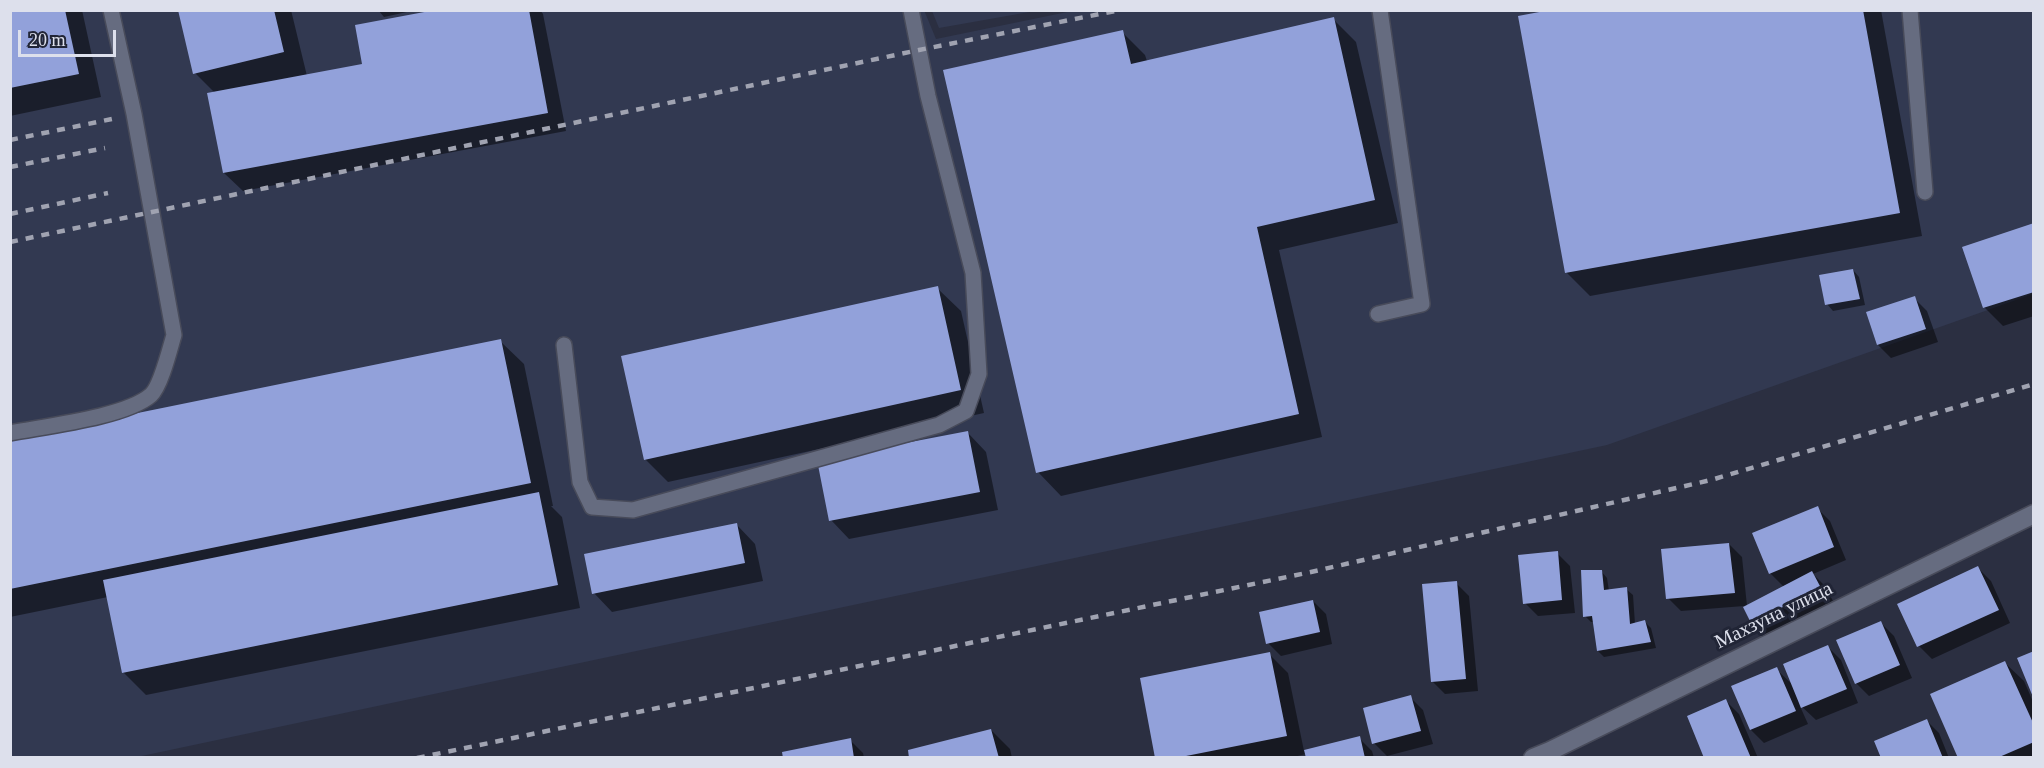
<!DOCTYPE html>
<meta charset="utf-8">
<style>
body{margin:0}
#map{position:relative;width:2044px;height:768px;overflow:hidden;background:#2b2f41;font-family:"Times New Roman",serif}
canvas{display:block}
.frame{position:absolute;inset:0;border:12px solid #dde0ec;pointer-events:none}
.scale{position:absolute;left:18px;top:30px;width:98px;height:27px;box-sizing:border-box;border:3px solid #dde0ec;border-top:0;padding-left:8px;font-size:18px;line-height:21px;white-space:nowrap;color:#dde0ec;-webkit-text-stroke:4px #212536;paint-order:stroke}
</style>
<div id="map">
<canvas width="2044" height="768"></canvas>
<div class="frame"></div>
<div class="scale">20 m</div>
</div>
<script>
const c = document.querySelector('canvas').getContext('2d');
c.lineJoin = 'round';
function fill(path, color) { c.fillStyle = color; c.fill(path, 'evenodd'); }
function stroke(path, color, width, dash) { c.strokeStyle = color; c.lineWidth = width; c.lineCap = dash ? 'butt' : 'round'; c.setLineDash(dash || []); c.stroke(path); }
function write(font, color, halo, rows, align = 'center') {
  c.font = font + ' "Times New Roman",serif'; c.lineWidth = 6; c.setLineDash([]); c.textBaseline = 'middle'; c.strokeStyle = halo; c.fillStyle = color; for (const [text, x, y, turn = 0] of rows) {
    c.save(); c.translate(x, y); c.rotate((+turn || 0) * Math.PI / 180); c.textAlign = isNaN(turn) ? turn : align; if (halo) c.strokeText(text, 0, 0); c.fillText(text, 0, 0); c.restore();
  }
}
const built = new Path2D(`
 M924,10l12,29 141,-29 956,1v283l-426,151 -1470,312h-126l-1,-746z
 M932,11h103l-96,17z`);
const shadow = new Path2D(`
 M10,10h72l19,87 -91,19z
 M179,10h112l16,66 57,-11 79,-55h97l3,4 23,117 -323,60 -19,-18 -9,-80 -20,-20z
 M378,10h38l-32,7z
 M1558,10h323l41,226 -332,60 -23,-23 -48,-255z
 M1333,19l23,23 42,181 -119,27 43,187 -261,59 -23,-24 84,-440 23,23 2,6z
 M2034,225v91l-31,10 -19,-19z
 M1853,270l6,7 6,28 -32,6 -6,-7z
 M937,288l24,23 23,102 -316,69 -23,-23z
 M1914,298l13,13 11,31 -47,16 -13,-13z
 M500,341l24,23 29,142h-2l11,11 18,91 -434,87 -23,-23 -15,-75 -98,20v-177z
 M968,433l18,19 12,58 -149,29 -18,-19z
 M1817,508l13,13 16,39 -33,14 12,12 8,15 -68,34 -13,-12 -8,-17 -63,5 -13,-13 61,-54 13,13 5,49 37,-19 -14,-14z
 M737,525l18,19 8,37 -151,31 -18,-19z
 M1557,553l13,13 5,47 -37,3 -13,-13z
 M1978,568l13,13 19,42 -78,36 -13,-13z
 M1601,571l6,7 2,13 17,-2 7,6 2,29 10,-2 6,6 5,20 -52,9 -6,-6 -4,-29h-3l-6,-6z
 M1456,583l13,13 9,95 -33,3 -13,-13z
 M1313,601l13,13 6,30 -51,12 -13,-13z
 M1881,623l13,13 18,42 -43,18 -13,-13z
 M1828,647l13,13 17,43 -42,17 -17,-16 9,20 -44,19 -13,-13 -18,-43 43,-18 18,17z
 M1269,654l19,19 16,78 55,-13 13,13 2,7h-67l-1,-4 -17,4h-132z
 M2005,663l19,18 10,23v54h-75z
 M1410,697l13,13 10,34 -46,12 -13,-13z
 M1726,701l13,13 19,44h-52z
 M1926,720l13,13 10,25h-67z
 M991,730l19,19 2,9h-101z
 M850,740l13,13 1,5h-79z`);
const building = new Path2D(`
 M10,10h55l14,64 -69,14z
 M178,10h96l10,42 -91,22z
 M435,10h94l19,103 -325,60 -16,-80 155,-29 -7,-39z
 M1550,10h313l37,203 -335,60 -47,-257z
 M1334,17l41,183 -118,27 42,187 -263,59 -93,-403 180,-40 8,34z
 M2034,223v69l-51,16 -21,-61z
 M1853,269l7,30 -35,6 -6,-30z
 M938,286l23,104 -317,70 -23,-104z
 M1915,296l11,33 -49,16 -11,-33z
 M501,339l30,144 -521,106v-150z
 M968,431l12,61 -151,29 -12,-61z
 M539,492l19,93 -436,88 -19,-93z
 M1818,506l16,41 -65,27 -17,-41z
 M737,523l8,40 -153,31 -8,-40z
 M1729,543l6,50 -69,6 -5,-50z
 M1558,551l4,49 -39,4 -5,-49z
 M1978,566l21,44 -82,37 -20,-43z
 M1581,570h21l2,20 23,-3 3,37 15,-4 6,22 -54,9 -5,-35 -9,1z
 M1812,571l9,17 -70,35 -8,-16z
 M1457,581l9,98 -35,3 -9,-98z
 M1313,600l7,32 -54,12 -7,-32z
 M1881,621l19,44 -45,19 -19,-44z
 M1828,645l19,44 -46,19 -18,-44z
 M2034,651v46h-1l-16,-39z
 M1270,652l17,84 -111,22h-21l-15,-80z
 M2005,661l29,64v17l-37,16h-39l-28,-64z
 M1777,667l19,44 -46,19 -19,-44z
 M1411,695l10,36 -49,13 -9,-36z
 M1726,699l25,59h-47l-17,-42z
 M1927,719l16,39h-62l-7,-17z
 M991,729l8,29h-90l-1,-8z
 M1360,736l5,22h-59l-2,-8z
 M851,738l3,20h-71l-1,-6z`);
const lane = new Path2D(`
 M1910,10l15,182
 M1378,314l44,-10 -42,-294
 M564,345l16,137 12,25 41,3 306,-85 27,-14 13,-37 -6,-101 -45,-177 -17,-86
 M10,433c36,-7 116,-16 141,-38 10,-9 19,-47 23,-60l-40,-221 -23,-104`);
const street = new Path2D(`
 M1533,758l17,-7 484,-237`);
const rail = new Path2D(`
 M10,140l102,-21
 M10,167l95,-19
 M10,214l98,-21
 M10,242l909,-192 201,-40
 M417,758l894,-186 400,-92 323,-96`);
const streetNames = [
 ["Махзуна улица",1774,616,-26]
];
fill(built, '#323951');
fill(shadow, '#0007');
fill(building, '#92a1da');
stroke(lane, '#484b5a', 18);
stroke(street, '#484b5a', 21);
stroke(lane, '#666c80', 15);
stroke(street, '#666c80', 18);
stroke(rail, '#a0a3b1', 4.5, [8, 8]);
write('20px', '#dde0ec', '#212536', streetNames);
</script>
